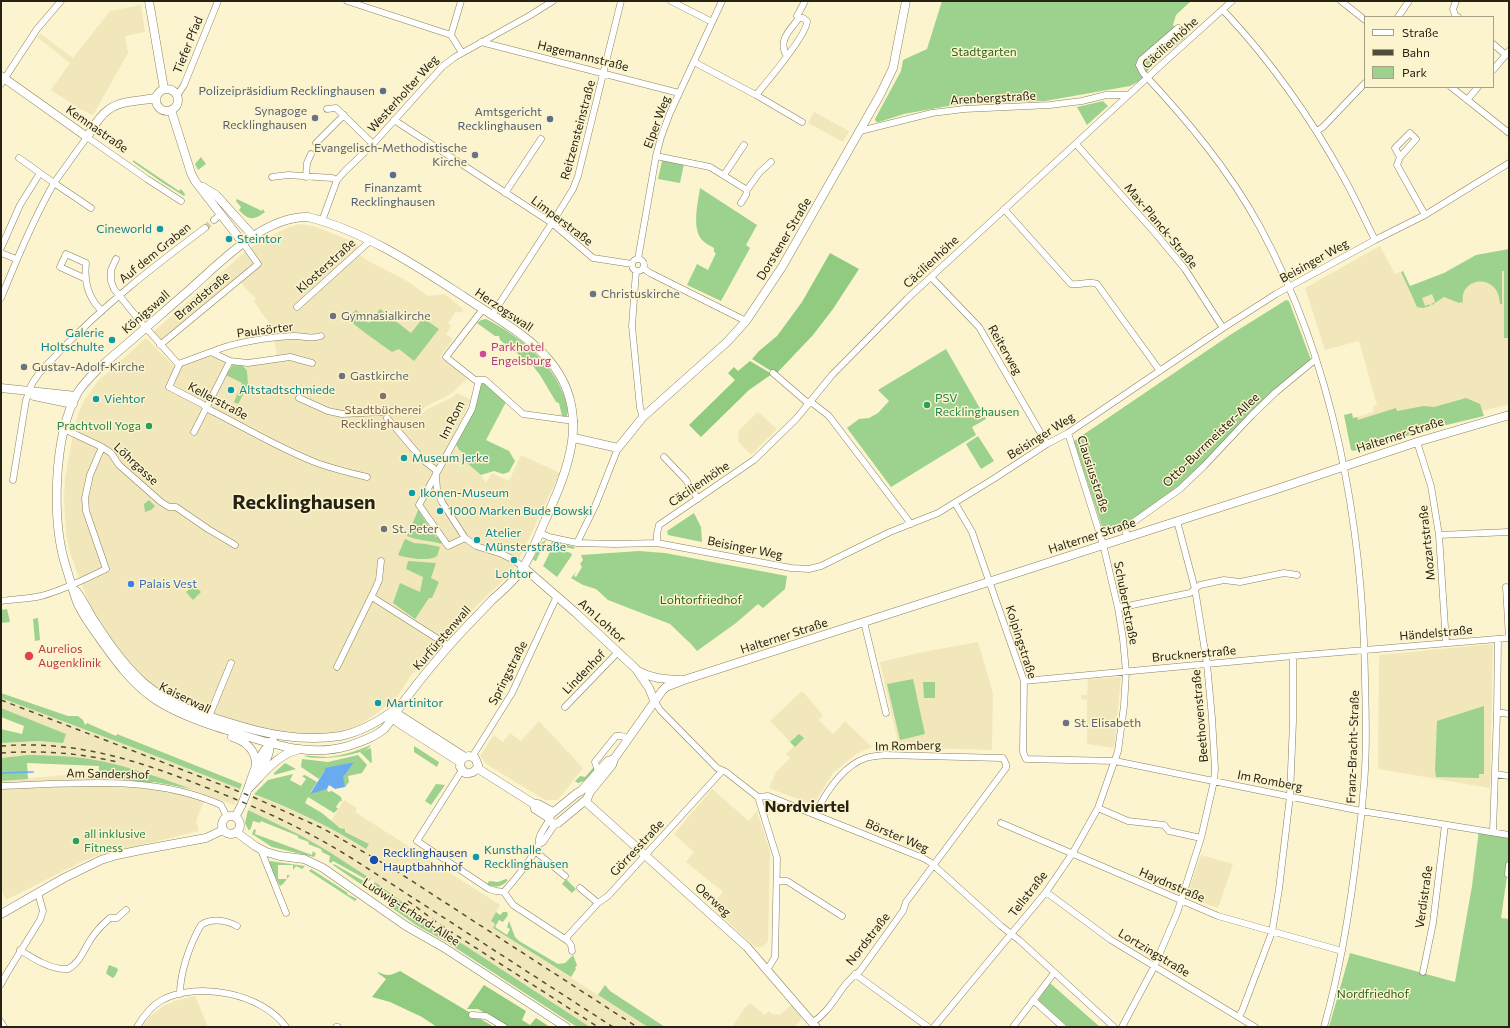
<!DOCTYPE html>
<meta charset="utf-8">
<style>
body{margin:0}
#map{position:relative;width:1510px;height:1028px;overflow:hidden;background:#fcf4ce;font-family:Commissioner,sans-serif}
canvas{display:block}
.frame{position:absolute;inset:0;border:2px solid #262315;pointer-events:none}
.legend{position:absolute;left:1364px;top:16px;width:130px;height:72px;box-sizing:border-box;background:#fcf4ce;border:1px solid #a6a084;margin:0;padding:5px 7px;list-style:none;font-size:12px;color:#262315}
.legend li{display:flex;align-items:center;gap:8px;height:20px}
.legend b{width:20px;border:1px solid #a6a084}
</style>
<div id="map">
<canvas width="1510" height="1028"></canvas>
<div class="frame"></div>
<ul class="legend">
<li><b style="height:5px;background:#fff"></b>Straße</li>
<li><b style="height:5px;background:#514d3a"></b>Bahn</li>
<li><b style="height:11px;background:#9cd28d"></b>Park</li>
</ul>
</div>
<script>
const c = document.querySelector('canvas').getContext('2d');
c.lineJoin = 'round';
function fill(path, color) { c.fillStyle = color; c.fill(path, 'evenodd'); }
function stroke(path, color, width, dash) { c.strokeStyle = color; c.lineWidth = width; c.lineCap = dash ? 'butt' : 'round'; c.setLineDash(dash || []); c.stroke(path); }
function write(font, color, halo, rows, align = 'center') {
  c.font = font + ' Commissioner,sans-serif'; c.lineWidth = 3; c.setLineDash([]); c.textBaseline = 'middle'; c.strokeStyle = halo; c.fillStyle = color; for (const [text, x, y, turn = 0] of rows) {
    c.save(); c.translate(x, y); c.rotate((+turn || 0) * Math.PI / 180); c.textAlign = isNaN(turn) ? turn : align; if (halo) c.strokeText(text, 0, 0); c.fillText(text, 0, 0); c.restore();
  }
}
const built = new Path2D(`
 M141,5l4,27 -20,4 3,17 -35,62 -13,-6 -29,-19 19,-27 -33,-26 4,-3 32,24 37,-47z
 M814,112l35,19 -6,11 -35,-19z
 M300,224l13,2 44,17 3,12 10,7 37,19 21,15 17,-2 18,15v2l-4,2 -3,-2 -8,12 3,3 -5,8 7,5 -13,18 27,21 -16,16 -26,13 -6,7 2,2 5,-6 25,-12 6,-5 14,7 -21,42 3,1 6,8 10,5 17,27 6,-10 17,8 12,-26 39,18 -46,97 -43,41 -32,33 -29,33 -13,20 -24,19 -17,11 -18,5 -25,4 -34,-3 -24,-5 -77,-26 -28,-17 -23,-22 -36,-54 -21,-56 -4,-20 -2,-33 1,-22 8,-44 5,-20 6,-13 14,-20 48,-43 29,29 19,-5v-2l16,-4 14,5 19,2 34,-7 -3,-16 8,-2 -19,-23 -9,-14 2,-2 -19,-20 -75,62 -9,-9 91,-79 18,-13 27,-13z
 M1380,246l15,28 6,-2 12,27 96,-32v137l-154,41 -8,-25 27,-8 -1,-5 4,-2 -18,-64 -34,9 -20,-62z
 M758,412l19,17 -26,26 -13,-14 1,-11z
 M978,642l15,51 -1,57 -93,-3 -19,-85 43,-10z
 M1493,644l-3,144 -112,-19 1,-114z
 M1121,677l-7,71 -27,-4v-44l-6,-1v-4h6l1,-16z
 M802,691l21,24 -4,5 14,14 12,-13 27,26 -16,7 -23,19 -20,32 -44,-17 7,-16 14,-14 -4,-4 8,-8 -24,-25z
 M1,698l160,60 79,31 -6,16 -92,-33 -51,-13 -44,-4 -46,3v-15l38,-2 26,-7 -64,-26z
 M539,721l44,47 -25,32h-13l-59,-36 -6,-8 14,-21 9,7 7,-9 11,8z
 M98,772v4l51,7 57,13 -10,25 3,10 -104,25 -20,9 -69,35 -5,-10v-109z
 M712,789l37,32 8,-10 13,40 -2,91 -5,5h-8l-44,-41 12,-14 -37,-30 8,-10 -20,-18z
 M254,794l45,19 47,24 20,12 3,-5 -25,-12 1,-2 -14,-9 13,-21 13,8 -2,4 145,93 -9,16 4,3 -2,4 155,99h-58l-158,-103 -57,-42 -47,-31 -28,-16 -52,-25z
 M1201,855l32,9 -15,44 -26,-9 -4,-7z
 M195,996l13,31h-66l8,-11 15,-11 13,-5z
 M750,1003l15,12 4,-4 3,3 8,1 11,-10 11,13 -7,9h-63l12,-18z`);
const green = new Path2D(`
 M942,1h249l-15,14 -3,10 12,13 -20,16 -16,15 -8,11 -11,6 -85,15 -86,3 -55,10 -25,8h-3l-1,-3 26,-48 2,-11 24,-11z
 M1103,101l5,5 -21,19 -10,-18z
 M201,157l5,7 -8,6 -3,-6z
 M133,160l46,31 2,-2 4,5 -1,2 -21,-13 -30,-21z
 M664,160l20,4 -4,19 -22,-4 4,-18z
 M700,188l57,37 -11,20 4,3 -29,53 -34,-16 10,-21 11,6 8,-17 -2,-1v-4c-3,-2 -8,-4 -11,-7 -12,-12 -5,-38 -3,-53z
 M237,199l25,12 1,-2 2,3c-12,9 -17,8 -26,-2l2,-3 -5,-6z
 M1509,249v89h-5v-67h-2v33h-2c-1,-32 -41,-27 -37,-2l-4,1 -15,-6 -12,8 -1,-1 4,-2 -3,-8 -10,4 3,8 5,-2v2l-7,2 -6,-1 -16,-35 2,-1 7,15 34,-13 32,-18z
 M1286,300l3,1 22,59 -130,125 -54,39 -23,9 -30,-92 156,-106z
 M380,309l31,24 12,-15 16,11 -25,32 -15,-12 -7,3c-15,-11 -31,-21 -45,-34l9,-8 13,13z
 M486,319c33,17 65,41 78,77 2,6 5,15 3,20h-5l-3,-13 -3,-1 -16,-27 -7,-9 -33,-26 -1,-4h-4l-18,-13 4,-3z
 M946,349l40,70 -14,8 4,8 -85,52 -44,-59 12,-9 10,-1 9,-5 11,-12 -11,-11z
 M233,365l9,1 2,1 3,4 1,14 -10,19 -4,-2 8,-19 -16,-8z
 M486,383l20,19 -20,38 23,11 6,10 -6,11 -6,2 -9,-3 -13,4 -15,-13 3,-5 -10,-7 -4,-7 20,-37 6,-22z
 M1466,398l14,6 4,12 -46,11 -84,24 -3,-1 -7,-35 8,-2 1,5 4,-1 1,3 38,-12 1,3 27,-5 10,1z
 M978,436l16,25 -13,8 -15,-25z
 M149,500l6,6 -4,4 -6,2 -1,-8z
 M419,508l3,4 -2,1 16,24h3l3,4 -1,3c-11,-4 -23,-3 -34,-8z
 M694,513l7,14 1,15 -34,-7 -1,-4z
 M405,539l9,4 12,1 14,3 -3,9c-8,6 -30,2 -39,-1z
 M546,540l-10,21 -3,-1 8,-17z
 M552,541l23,6 -1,2 -23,-5z
 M552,548l19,5 1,2 -15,22 -14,-11z
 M639,551l26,2 122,23 -2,13 -22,19 -5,-4 -22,19 -39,28 -6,-7 -21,-20 -62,-24 -12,-11 -13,-4 -12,-7 5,-6 -2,4 2,1 6,-10 -2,-3 3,-4 -2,-5z
 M408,561l28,2 -5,15 8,4 -7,16h-3l-14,21 -22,-16 7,-20 20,9 3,-15 -17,-8z
 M194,585l7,7 -8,8 -7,-8z
 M7,609l3,13 -9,1v-13z
 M38,618l2,22 -5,1 -2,-22z
 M913,679l12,55 -25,6 -13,-56z
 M923,682h12v16h-11z
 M1,693l67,23h10l5,4 2,5 2,-2 29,13 1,-2 125,50 -2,5 -79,-31 -160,-60z
 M1484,706v68h-5v4l-43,-1 -1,-7 2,-49z
 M1,708l65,26 -3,9 -24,-2 -38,2v-14l21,5 2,-8 -23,-9z
 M799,734l5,4 -9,9 -5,-5z
 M371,745c-6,11 -55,16 -67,11 7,-1 15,1 23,1 15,-1 29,-6 44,-12z
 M414,746l25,16 -2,5 -23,-15z
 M371,748l1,14 -1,1 -11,-11z
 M28,755c21,0 42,1 62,4 35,6 68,18 101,30l-37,-7 -5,1 -51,-7 1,-10 -72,-3 1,16 -27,2v-23z
 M358,755l9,10 -5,8 -14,3 1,6 -4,5 -3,-11 3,-1 8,-13 -28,8 -6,9 -18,-12 1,-8 26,3z
 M285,763l11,6 -22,6v-2z
 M593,768h2l-1,4 -5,6 -1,-1 -4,4 -6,2 -3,-2 5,-5 5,1z
 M293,774l-3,6 11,6 5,-7 -4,-3 3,-1 12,7 -7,11 17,-4 1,3 4,-1 9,6 1,4h-2l-4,6 2,2 -4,4 -26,-16 -3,6 17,10 18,15 5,1v3l24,12 -3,5c-35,-22 -73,-40 -112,-55l14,-14z
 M436,784l9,1 -14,20 -6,-4z
 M248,810l52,25 28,16 43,28 -2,2 -36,-20 -2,2 -2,-1 1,-6 -8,-4 -1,-3 -13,-5 1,-2 -11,-4v-2l-37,-15 -1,2 -7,-2 -2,7 -2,3 -4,-8z
 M254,829l2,1 -1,4 57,21 1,-4 3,3 -2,3 -42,-10 -20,-13z
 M1479,830l30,6v26l-8,56 8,1v108h-180l21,-74 105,29 17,-96z
 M270,861l35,5 -3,3 -6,-3 -3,4v-5h-15v14h9v-4h3l-7,9 -3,2 -12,-23z
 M334,864l33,19 -2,4 -32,-22z
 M311,869l37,24 -1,1 10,5 -2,2 -46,-30z
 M506,879l2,1c-6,7 -13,9 -21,4l2,-3 9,1z
 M566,879l10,10 -4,4 -10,-9z
 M375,882l57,42 158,103h-13l-129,-84 -32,-18 -24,-17 3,-5 -24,-16z
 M496,912l4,3 3,-3h4l1,3 -5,7 -4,-2 -4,7 12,8 3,-6 -3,-2 2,-6 6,16 4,4 39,23 7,-1 8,-8 4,10 -2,3 1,1 -5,8 -78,-49 2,-4 -4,-3z
 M109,965l8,3 1,2 -3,6 -2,2 -5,-3 -2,-2z
 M1050,983l50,44h-32l-30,-27z
 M605,985l5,6 55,36h-17l-50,-32z`);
const forest = new Path2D(`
 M830,253l29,16 -26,40 -20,26 -37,39 -24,-15 7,-8 18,-15 25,-34z
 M750,361l22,13 -23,16 -48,47 -12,-12 46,-45 -7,-7 6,-6 4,4z
 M400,971l94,56h-57l-15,-10 -32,-15 -18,-5 14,-18 -8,-6v-1c9,5 14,3 22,-1z
 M484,985l42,26 -4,9 8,5 6,-7 14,9h-42l-30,-18h-11z`);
const water = new Path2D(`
 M354,762l-9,13 -2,1 2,11 -10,2 -6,-4 -2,4 -17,5 15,-24v-2z`);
const stream = new Path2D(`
 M1,773l32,-1`);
const minorTunnel = new Path2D(`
 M205,228l9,-8`);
const minor = new Path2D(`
 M347,1l104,34 11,18
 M671,1l41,21
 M1341,1l24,19
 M1456,1l-3,8 2,6 3,2
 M1223,10c48,51 88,108 122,170 11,20 20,40 30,60
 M1398,17l11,-16
 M1178,28l-37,32 -2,5 4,8c44,47 86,97 117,154 74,137 103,297 105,452 1,39 2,79 -2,117 -1,15 -3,31 -5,46 -7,62 -17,125 -34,185
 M451,35l10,-34
 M481,42l198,51
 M1493,44l13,11
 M787,56c-10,-15 3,-26 12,-38l-2,-2 8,-15
 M694,62l62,33 46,27
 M1493,70l16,-19
 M1,84l36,-55 24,-28
 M1451,87l58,46
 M756,95c10,-12 52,-61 51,-74l-4,-3h-4
 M177,96l7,-11 34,-84
 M1467,100l11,-13
 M327,109l9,-1 37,36
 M394,120l158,103 41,35 39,6
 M860,131l72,-18 32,-4 86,-4 32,-4 24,-6h22
 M1317,131l6,-4 42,-44
 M316,143l28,-28
 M1076,144l80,90 29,35 38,59
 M656,156l54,11 37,23 12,-17 12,-11
 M1400,157l-5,-9 15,-15 6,6 -16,18 -3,8 28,50
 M19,158l21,15
 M724,175l20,-30
 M272,177l16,-2 44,3 5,2
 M306,177l1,-14 4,-9
 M505,193l36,-54
 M741,203l5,-8 1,-5
 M91,208l-37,-25 33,-46 60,42 34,22
 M1004,209l67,75c9,2 18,-4 26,0l63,87
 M214,220l7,-6
 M322,221l15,-41 7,-8 29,-28 70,-78 12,-9 74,-41 24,-15
 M1,248l19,-43 20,-32 14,10c-21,37 -37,76 -53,115
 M1,253l15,6
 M632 265a6 6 0 1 1 12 0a6 6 0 1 1-12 0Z
 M116,259l-5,11v11l3,8 26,32 39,44
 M638,259l18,-103 5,-19 9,-24 52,-112
 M643,268l7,5 96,48
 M636,271l-4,55 8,82 3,9
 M931,277l48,50 68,117
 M84,278l-24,-11 6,-13 20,9c-2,18 2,35 16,48
 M297,307l73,-66
 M483,309l-37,48 29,23h10l38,34 51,7
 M492,315l60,-92 21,-34 5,-13 43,-175
 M160,345l98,-81 -15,-21
 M212,352c18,-9 59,-15 79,-16 12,-1 17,4 30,0
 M312,363l-22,-6 -42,6 -18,-2 -19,-9 -30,11 -2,2 -10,22 33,17 8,6c36,18 70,39 107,53 17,6 33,10 50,14
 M773,373l36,31
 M29,390c6,-15 19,-26 30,-38 44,-46 95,-86 146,-124
 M299,398l29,13 14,3 40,-2
 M811,402l18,14 82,108
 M387,418l35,41 15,12
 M64,429l38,18 9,6 8,12 42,37 8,5h7l32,22 27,16
 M194,432l36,-71
 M1417,442l14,44 8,49 7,108
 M664,457l22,23 12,19
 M436,474l1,16 5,12 23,36 11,8 26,8 12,6 9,7
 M13,480l13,-80 2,-5
 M955,503l17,29 52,149 -1,71 3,7 89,2 246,50 148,24
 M540,533l9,4 28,6 38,1 42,-1 134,25 18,1 12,-3 69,-34 48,-19 57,-35 52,-34 21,-11 155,-105 53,-34 99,-54 50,-25 84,-52
 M1439,535l70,-3
 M1127,537l-2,-9 55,-39 24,-23 48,-51 24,-23 40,-33
 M465,538l-17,8 -29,-41 53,-96 7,-29
 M577,543l19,-39 22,-56
 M657,543v-9l2,-9 95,-65 42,-41 36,-44 75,-76 253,-233 72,-65
 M1506,587l3,51
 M372,597l77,49
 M1,601c13,-2 27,-2 40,-5 23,-6 44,-17 65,-27l-20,-58 -1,-13 5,-23 12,-28
 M1118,608l72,-15 10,-8 24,-5 16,2 44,-9 13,2
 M864,622l22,91
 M337,667l39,-80 3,-7 2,-19
 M1024,681l269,-25 216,-18
 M654,700l6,10 57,58 9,4 32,25 10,-1 155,62 7,4 71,64 18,14 95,87
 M565,707l53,-55
 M1497,712l1,-73
 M208,719l23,-56
 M472,757l40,-64 45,-97
 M462,770l-45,71 72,48 7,2 8,1
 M598,771l-3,-9 21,-26h5l7,2
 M1495,774l14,2
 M1,786c75,-2 150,-12 220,19l6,12
 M758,797l19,61 -2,99 -8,13
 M1098,808l30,13 36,4 5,6 32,7
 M1001,823l217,93 124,35
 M1493,832l4,-120 12,2
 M539,844l4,-2 12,-18
 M261,850l25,63
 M535,851l30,25
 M1508,874l1,-9
 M777,881h10l55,35
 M580,888l18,15
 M504,892l9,13 55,36 3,4 1,6
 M504,892c12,-14 26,-30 34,-46 3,-6 0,-1 1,-7 1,-6 7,-13 10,-19
 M1046,892l65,48 144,87
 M565,939l33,-36 10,-7 114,-125
 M20,950c14,9 31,20 48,19 12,-6 16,-20 23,-30 5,-8 12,-15 19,-21h7l9,-8
 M1423,972l10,-49 12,-98
 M855,974l73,53
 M1,984l6,-11 33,-53 3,-9 -5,-18
 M180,994c0,-22 10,-50 21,-69 10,-7 25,-5 36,1
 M1033,1000l30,27
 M472,1015l14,1 18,11
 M1239,1016l3,-5 30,-79 7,-43 11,-93 3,-75v-65
 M1,1022l3,5
 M813,1022c20,-12 27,-38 47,-51l43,-60 3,-9 100,-134v-4l-3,-6h-2l-116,-3c-6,1 -13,1 -19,3 -24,8 -40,34 -51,56
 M137,1027c6,-10 14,-21 25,-27 35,-19 100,-7 124,27
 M336,1027h2
 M934,1027l112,-135 26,-38 26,-46 20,-57 6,-45 2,-34 -3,-33 -5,-31 -15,-64 -35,-111
 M1013,1027l41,-54
 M1122,1027l32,-60 23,-54 24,-75 13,-57 1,-12 -3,-51 -5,-54 -12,-75 -18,-68`);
const major = new Path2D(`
 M149,1l15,88
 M1,76l86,61c6,-9 12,-21 21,-27 12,-10 33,-9 48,-12
 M156 100a11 11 0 1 1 22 0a11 11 0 1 1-22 0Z
 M171,110l20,63 4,8 48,62
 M203,187l13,8 37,41
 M308,217c56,14 107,48 155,79 29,20 63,37 86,64 44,52 19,110 -5,163 -8,18 -15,39 -28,54 -7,8 -16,16 -24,23 -12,13 -25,26 -37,39 -18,20 -35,41 -51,62 -7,9 -12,20 -20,28 -9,8 -24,13 -36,17 -33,10 -66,1 -99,-9 -30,-9 -67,-20 -93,-37 -25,-17 -41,-40 -58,-64 -8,-11 -16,-22 -21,-34 -4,-11 -7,-22 -10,-32 -16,-47 -14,-134 11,-178 6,-9 14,-17 22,-25 30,-25 59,-51 88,-76 32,-28 75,-75 120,-74z
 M1,388l75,8
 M34,396l39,8
 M574,438l44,10 25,-31 84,-75 19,-21 36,-54 98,-172 13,-27 13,-67
 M523,567l53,46 60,56 13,19 5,12
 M76,591c8,10 12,21 19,31 14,22 30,45 50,62 24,20 52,29 82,38 37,12 74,20 113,14 21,-4 41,-16 57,-28
 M638,671c15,8 26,8 43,9
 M393,711l72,46 4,-1 6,2 3,7c-2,7 -7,9 -13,8l-5,-6 1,-7 4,-3
 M388,715l12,9 60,38
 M232,737c13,4 24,13 24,28
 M614,759l-6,2 -27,30 -4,2 -27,22 -1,4 2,3 3,2 4,-1 29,-24 3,-7 22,-27 2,-6 48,-68 4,-4 18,-7 590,-190 143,-48 92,-27
 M477,768l57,36h4l15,8
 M258,773c6,-10 14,-20 11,-31
 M249,788c14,-14 28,-33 48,-38
 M585,801l162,146 69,80
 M534,804l1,5 14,9
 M222 825a9 9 0 1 1 18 0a9 9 0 1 1-18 0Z
 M235,817c16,-23 16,-57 38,-76
 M236,832l19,14 11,6 14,4 24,3 19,9 83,58 37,21 123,80
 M1,914l63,-36 37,-18 16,-5 24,-5 65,-12 17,-8`);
const rail = new Path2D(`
 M1,700l252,97 71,32 74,43 239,155
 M1,746c74,-6 136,14 204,41 52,20 100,42 148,72l260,168
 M1,753c38,-3 79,0 116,9
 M408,901l31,23 159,103`);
const markers = [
 [383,91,4,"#5c6f8a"],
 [315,118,4,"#6b7280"],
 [550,119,4,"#5c6f8a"],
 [475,155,4,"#6b7280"],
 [393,175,4,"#5c6f8a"],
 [160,229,4,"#0f9aa8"],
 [229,239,4,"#0f9aa8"],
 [593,294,4,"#6b7280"],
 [333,316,4,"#6b7280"],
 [112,340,4,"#0f9aa8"],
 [483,354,4,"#d1479c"],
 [24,367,4,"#6b7280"],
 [342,376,4,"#6b7280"],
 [231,390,4,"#0f9aa8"],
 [383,396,4,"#8d6e63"],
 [96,399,4,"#0f9aa8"],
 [927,405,4,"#2e9e5b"],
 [149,426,4,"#2e9e5b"],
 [404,458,4,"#0f9aa8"],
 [412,493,4,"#0f9aa8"],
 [440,511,4,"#0f9aa8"],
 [384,529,4,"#6b7280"],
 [477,540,4,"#0f9aa8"],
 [514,560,4,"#0f9aa8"],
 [131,584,4,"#3f7fe0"],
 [29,656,5,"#e0444e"],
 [378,703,4,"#0f9aa8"],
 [1066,723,4,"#6b7280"],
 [76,841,4,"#2e9e5b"],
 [476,857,4,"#0f9aa8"],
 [374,860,5,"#1a4fb4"]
];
const streetNames = [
 ["Cäcilienhöhe",1170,43,-42],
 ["Tiefer Pfad",188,45,-68],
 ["Hagemannstraße",583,56,14],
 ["Westerholter Weg",403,94,-48],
 ["Arenbergstraße",993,98,-3],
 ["Elper Weg",657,122,-70],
 ["Kemnastraße",97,129,35],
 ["Reitzensteinstraße",578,130,-75],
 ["Limperstraße",562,221,37],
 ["Max-Planck-Straße",1161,226,50],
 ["Dorstener Straße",784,239,-59],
 ["Auf dem Graben",155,253,-39],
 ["Beisinger Weg",1314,261,-29],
 ["Cäcilienhöhe",931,262,-43],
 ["Klosterstraße",326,266,-42],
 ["Brandstraße",202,296,-40],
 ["Herzogswall",504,310,34],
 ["Königswall",146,312,-41],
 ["Paulsörter",265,330,-7],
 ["Reiterweg",1005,350,60],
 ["Kellerstraße",218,401,28],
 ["Im Rom",452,420,-63],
 ["Halterner Straße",1400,435,-18],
 ["Beisinger Weg",1041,436,-32],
 ["Otto-Burrmeister-Allee",1211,440,-44],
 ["Löhrgasse",136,464,43],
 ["Clausiusstraße",1093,474,72],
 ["Cäcilienhöhe",699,484,-34],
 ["Halterner Straße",1092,536,-18],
 ["Mozartstraße",1427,543,-96],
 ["Beisinger Weg",745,548,11],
 ["Schubertstraße",1126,603,79],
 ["Am Lohtor",602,621,42],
 ["Händelstraße",1436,633,-5],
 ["Halterner Straße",784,636,-18],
 ["Kurfürstenwall",442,638,-49],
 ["Kolpingstraße",1021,642,72],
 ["Brucknerstraße",1194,654,-5],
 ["Lindenhof",584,672,-46],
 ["Springstraße",508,673,-63],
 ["Kaiserwall",185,698,26],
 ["Beethovenstraße",1200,716,-95],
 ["Im Romberg",908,746,-1],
 ["Franz-Bracht-Straße",1353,747,-88],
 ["Am Sandershof",108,774,1],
 ["Im Romberg",1270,781,11],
 ["Börster Weg",897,836,23],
 ["Görresstraße",637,848,-47],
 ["Haydnstraße",1172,885,23],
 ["Tellstraße",1028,894,-52],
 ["Verdistraße",1424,897,-82],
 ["Oerweg",713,900,42],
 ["Ludwig-Erhard-Allee",411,912,33],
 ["Nordstraße",868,939,-52],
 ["Lortzingstraße",1154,953,31]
];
const parkNames = [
 ["Stadtgarten",984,52],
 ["Lohtorfriedhof",701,600],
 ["Nordfriedhof",1373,994]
];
const serviceNames = [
 ["Polizeipräsidium Recklinghausen",375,91],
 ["Amtsgericht",542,112],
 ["Recklinghausen",542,126],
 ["Finanzamt",393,188,"center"],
 ["Recklinghausen",393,202,"center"]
];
const worshipNames = [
 ["Synagoge",307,111,"right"],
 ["Recklinghausen",307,125,"right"],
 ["Evangelisch-Methodistische",467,148,"right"],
 ["Kirche",467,162,"right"],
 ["Christuskirche",601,294],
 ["Gymnasialkirche",341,316],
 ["Gustav-Adolf-Kirche",32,367],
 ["Gastkirche",350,376],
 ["St. Peter",392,529],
 ["St. Elisabeth",1074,723]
];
const cultureNames = [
 ["Cineworld",152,229,"right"],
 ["Steintor",237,239],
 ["Galerie",104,333,"right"],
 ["Holtschulte",104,347,"right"],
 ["Altstadtschmiede",239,390],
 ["Viehtor",104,399],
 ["Museum Jerke",412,458],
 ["Ikonen-Museum",420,493],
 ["1000 Marken Bude Bowski",448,511],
 ["Atelier",485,533],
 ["Münsterstraße",485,547],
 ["Lohtor",514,574,"center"],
 ["Martinitor",386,703],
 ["Kunsthalle",484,850],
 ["Recklinghausen",484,864]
];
const hotelNames = [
 ["Parkhotel",491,347],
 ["Engelsburg",491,361]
];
const leisureNames = [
 ["PSV",935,398],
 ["Recklinghausen",935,412],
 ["Prachtvoll Yoga",141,426,"right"],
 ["all inklusive",84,834],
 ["Fitness",84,848]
];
const educationNames = [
 ["Stadtbücherei",383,410],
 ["Recklinghausen",383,424]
];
const shopNames = [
 ["Palais Vest",139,584]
];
const healthNames = [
 ["Aurelios",38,649],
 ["Augenklinik",38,663]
];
const transitNames = [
 ["Recklinghausen",383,853],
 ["Hauptbahnhof",383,867]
];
const districtNames = [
 ["Nordviertel",807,807]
];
const townNames = [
 ["Recklinghausen",304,502]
];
fill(built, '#f1e7ba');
fill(green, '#9cd28d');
fill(forest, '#90cb80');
fill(water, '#69abee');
stroke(stream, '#69abee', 1.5);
stroke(minorTunnel, '#d1caa9', 6, [6, 3]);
stroke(minor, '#89815f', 7);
stroke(major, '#89815f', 9);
stroke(minor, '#fff', 6);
stroke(major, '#fff', 8);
stroke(rail, '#514d3a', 1.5, [5, 5]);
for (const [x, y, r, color] of markers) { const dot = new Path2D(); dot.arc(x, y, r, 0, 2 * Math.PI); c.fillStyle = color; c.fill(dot); stroke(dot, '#fcf4ce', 1.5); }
write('12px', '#262315', '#fcf4ce', streetNames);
write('12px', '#2a6117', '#fcf4ce', parkNames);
write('12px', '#4e5e75', '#fcf4ce', serviceNames, 'right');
write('12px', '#5b616d', '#fcf4ce', worshipNames, 'left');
write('12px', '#0d838f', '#fcf4ce', cultureNames, 'left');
write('12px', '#b23c85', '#fcf4ce', hotelNames, 'left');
write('12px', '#27864d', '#fcf4ce', leisureNames, 'left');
write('12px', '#785e54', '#fcf4ce', educationNames);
write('12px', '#366cbe', '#fcf4ce', shopNames, 'left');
write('12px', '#be3a42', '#fcf4ce', healthNames, 'left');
write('12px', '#164399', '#fcf4ce', transitNames, 'left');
write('bold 16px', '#262315', '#fcf4ce', districtNames);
write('bold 20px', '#262315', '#fcf4ce', townNames);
</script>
